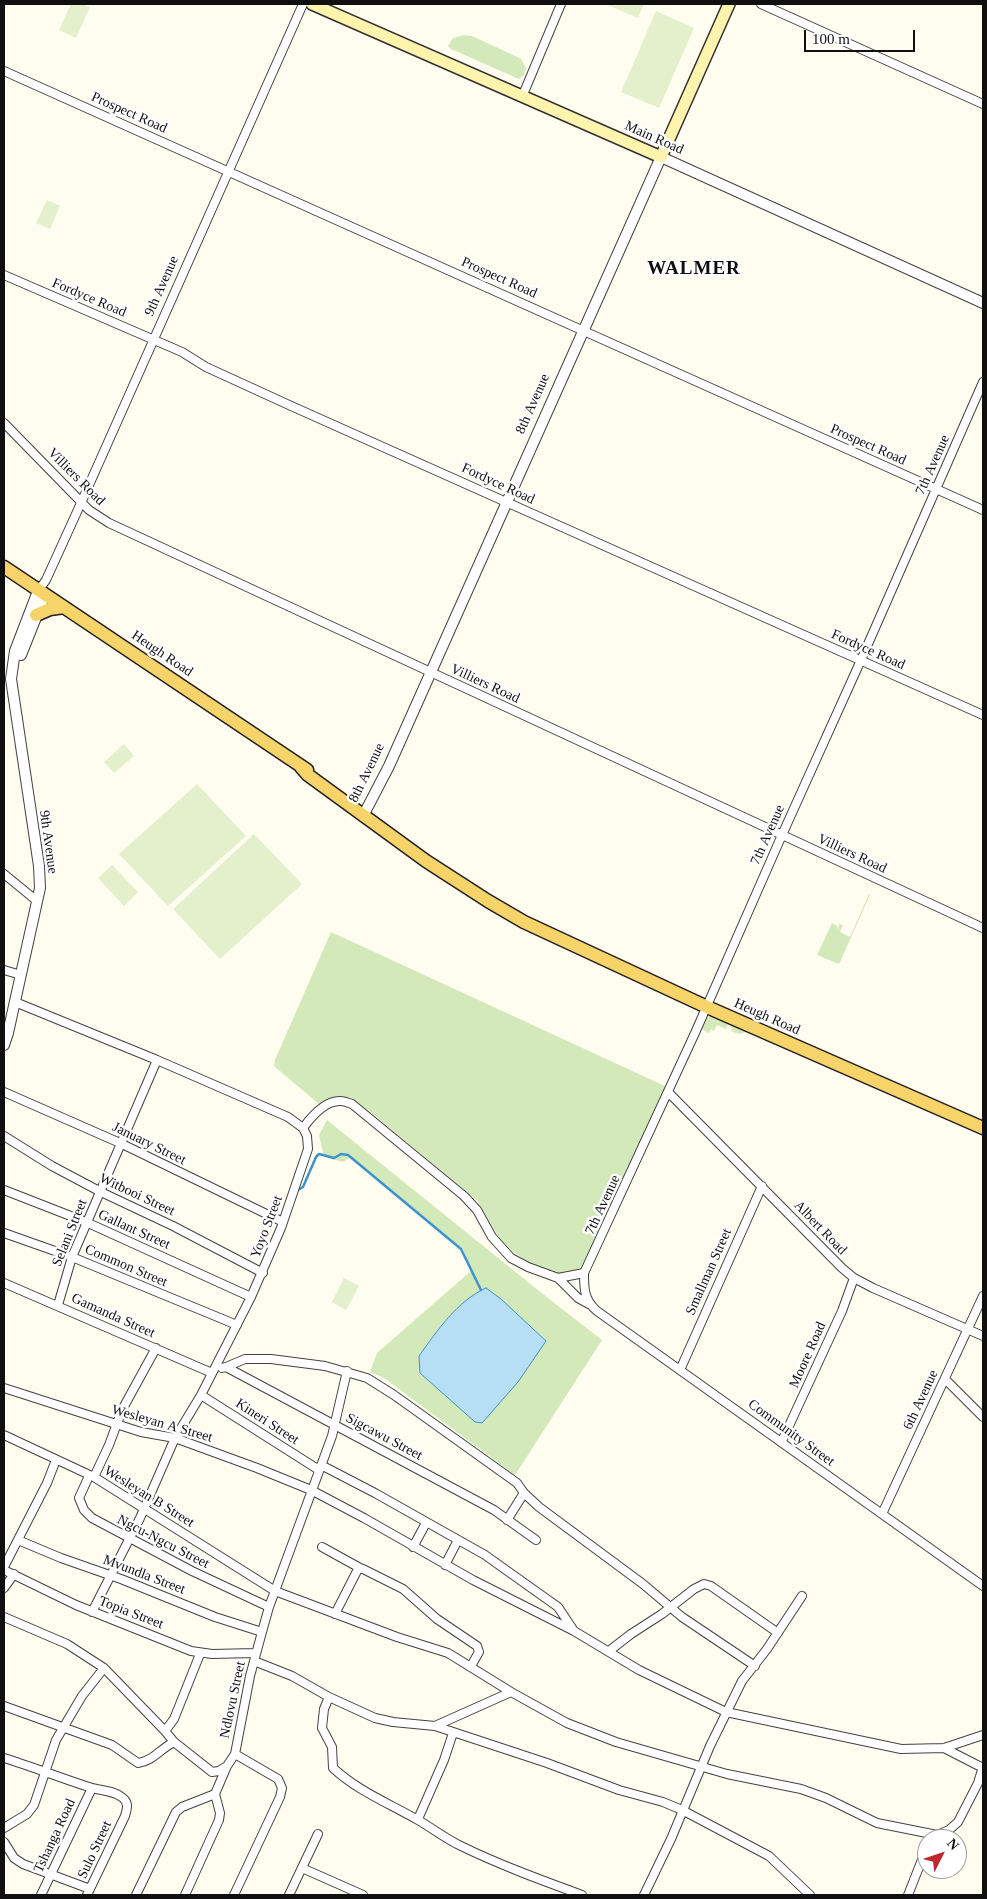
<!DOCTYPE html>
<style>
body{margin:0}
#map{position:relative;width:987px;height:1899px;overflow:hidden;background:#fffcf0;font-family:"Times New Roman",serif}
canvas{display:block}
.frame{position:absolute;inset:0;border:5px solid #0f0f0f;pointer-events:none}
.north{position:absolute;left:917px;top:1829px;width:50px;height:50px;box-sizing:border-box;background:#fff;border:1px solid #9f9f9f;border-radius:50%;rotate:49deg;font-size:14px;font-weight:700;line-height:20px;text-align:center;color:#0f0f0f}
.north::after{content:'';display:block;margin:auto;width:18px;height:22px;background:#bd282f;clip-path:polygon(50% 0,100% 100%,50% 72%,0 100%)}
.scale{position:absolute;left:804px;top:30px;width:111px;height:22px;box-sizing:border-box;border:2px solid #0f0f0f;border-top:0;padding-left:6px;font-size:15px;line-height:18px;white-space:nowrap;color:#0f0f0f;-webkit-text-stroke:4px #fff;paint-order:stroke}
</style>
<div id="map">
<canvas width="987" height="1899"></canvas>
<div class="frame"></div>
<div class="north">N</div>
<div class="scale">100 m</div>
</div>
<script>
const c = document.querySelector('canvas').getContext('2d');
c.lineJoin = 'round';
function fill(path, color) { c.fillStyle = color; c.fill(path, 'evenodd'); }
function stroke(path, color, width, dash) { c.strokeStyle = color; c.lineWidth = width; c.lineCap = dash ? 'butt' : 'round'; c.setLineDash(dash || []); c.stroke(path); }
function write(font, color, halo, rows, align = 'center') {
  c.font = font + ' "Times New Roman",serif'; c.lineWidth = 5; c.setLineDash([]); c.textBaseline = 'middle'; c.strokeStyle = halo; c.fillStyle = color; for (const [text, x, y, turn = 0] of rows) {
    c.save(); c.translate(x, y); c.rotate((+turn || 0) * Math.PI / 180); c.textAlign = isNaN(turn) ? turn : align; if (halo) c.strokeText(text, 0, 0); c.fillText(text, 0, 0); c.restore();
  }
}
const green = new Path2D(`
 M464,35l8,1 41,19 8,4 5,9 -2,7 -5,4 -68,-30 -3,-3 5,-8z
 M869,894l1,1 -31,69 -22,-9 15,-32 5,3 1,4 1,-6 4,1 -3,7 10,5z
 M331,932l336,155 -82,176 -8,9 -11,3 -16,-3 -22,-10 -16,-11 -12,-12 -23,-39 -104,-86 -23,-17h-15l-16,7 -45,-38 1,-6z
 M714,1014l34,17 -8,3 -9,-3 1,-3 -4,-4 -2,5 -9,-4 -3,6 -3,-2 -2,4 -7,-4 5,-11z
 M327,1120l217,175 58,45 -87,135 -131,-97 -14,-6 7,-19 94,-82 -8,-22 -112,-92 -8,5 -19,-5 -5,-22z`);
const pitch = new Path2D(`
 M71,4h11l8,3 -14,31 -17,-8z
 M605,4h39l-6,14z
 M656,11l38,17 -35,80 -38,-16z
 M47,200l13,6 -10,23 -14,-6z
 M124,744l10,12 -20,17 -10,-11z
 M197,784l49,52 -78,70 -49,-52z
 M254,834l48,50 -82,75 -47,-50z
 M112,865l26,27 -14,14 -26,-28z
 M344,1278l15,8 -13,24 -14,-8z`);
const water = new Path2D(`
 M486,1288l15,11 45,42 -28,41 -36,41 -7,-1 -55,-49 -1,-17c18,-25 38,-55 67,-68z`);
const stream = new Path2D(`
 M298,1190l5,-3 13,-30 3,-3 15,4 7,-4 7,1 113,94 20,41`);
const minor = new Path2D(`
 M761,4l222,100
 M4,71l979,439
 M522,97l39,-93
 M4,275l178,77 24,15 83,38 694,310
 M983,382l-122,278 -79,175 -87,198 -111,240c0,16 0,27 13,38l386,275
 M4,423l85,87 20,13 874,405
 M38,591l8,-11 35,-77 222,-499
 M4,874l33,27
 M4,970l17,5
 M15,1002l142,58 131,57 15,11 4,8 1,13 -27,79 -30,69 -50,98 -26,43 -35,80 -48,94
 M4,1092l116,51 163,79
 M669,1093l173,175 12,10 19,10 110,48
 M303,1128c8,-11 22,-28 38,-27 3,0 8,2 11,3l112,92 13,14 15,27 19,21 17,9 30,11 26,-5
 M4,1136l48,30 49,26 72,34 90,47
 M4,1190l82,32 165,75
 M4,1233l68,24 165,68
 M558,1278l20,20 11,6
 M4,1283l208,90
 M58,1305l14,-48 85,-197
 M226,1367l19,-8h26l54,7 42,12 27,17 123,88 7,10 15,14 104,77 39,33 73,49
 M222,1368l4,-1 268,143 42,30
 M680,1370l82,-184
 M945,1379l38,38
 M4,1388l137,44 34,6 82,30 54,22 53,28 109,62 101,51 65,39 87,42 175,37 43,-1 39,-13
 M201,1395l118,75
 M4,1435l90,42 181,114 122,46 51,16 63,39 56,31 49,19 111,32 74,15 25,9 51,25 60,12 12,-5 9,-8 20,-39 5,-16
 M782,1441l60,-130 12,-33
 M321,1465l54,28 110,62 73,52 16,24
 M89,1476l-10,22 5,12 8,8 100,53 77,36
 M94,1477l15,-32 13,-35 34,-62
 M882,1514l101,-218
 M507,1520l17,-27
 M18,1540l43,18 60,21 94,38 47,15
 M322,1547l38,21
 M413,1547l13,-24
 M445,1565l13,-25
 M4,1567l43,-84 9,-23
 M4,1570l72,35 115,46 21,3 43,-1
 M4,1588l10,-14
 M335,1614l22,-43 3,-3 3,1 40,20 34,30 40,27 2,6 -8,14
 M4,1617l63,27 37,24 61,63 9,11 38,30 7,-1 8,-5 8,-12 15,-78 12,-44 7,-25 63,-171 15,-65
 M609,1651l22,-17 31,-20 32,-25 10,-5 7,2 67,47
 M254,1661l38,15 37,21 46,21 18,4 42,4 76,-34
 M329,1697l-5,12 -2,19 10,19 1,21c25,23 55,35 85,52 14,8 28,19 43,26 39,19 80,34 121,49
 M4,1706l108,39 26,18c15,-2 22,-14 36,-21
 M435,1726l112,37 72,27 44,12 19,8 87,46 41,39
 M165,1731l9,-12 26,-65
 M944,1748l39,20
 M4,1758c29,9 57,20 85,29 11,4 25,3 34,11 6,5 4,11 2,18l-38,79
 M418,1819l26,-59 9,-27
 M4,1828l23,-14 7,-9 22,-65 26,-44 22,-28
 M4,1842l10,16 9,6 67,25
 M302,1868l61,27
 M41,1895l51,-107
 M136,1895l40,-83 6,-5 33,-13
 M185,1895l34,-75 1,-7 -5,-19 12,-28
 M234,1895l46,-98 2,-9 -4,-9 -43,-25
 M289,1895l29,-61
 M644,1895l27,-56 39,-93 32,-65 25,-32 35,-53
 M908,1895l19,-48`);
const tertiary = new Path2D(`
 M21,655l24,-60
 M363,816l26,-50 272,-609 322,146
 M4,1045l4,-12 32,-145 -1,-22 -28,-187 4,-28 23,-60`);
const secondary = new Path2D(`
 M312,4l349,153 68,-153`);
const primary = new Path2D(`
 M4,567l303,203
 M36,615l14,-6 14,-2
 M301,767l7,8 118,86 62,40 36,21 183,85 276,121`);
const streetNames = [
 ["Prospect Road",129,113,24],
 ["Main Road",654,138,24],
 ["Prospect Road",499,278,24],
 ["9th Avenue",162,286,-66],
 ["Fordyce Road",89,298,23],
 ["8th Avenue",533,404,-66],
 ["Prospect Road",868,445,24],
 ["7th Avenue",933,465,-66],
 ["Villiers Road",76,477,45],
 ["Fordyce Road",498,484,25],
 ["Fordyce Road",868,650,24],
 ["Heugh Road",162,654,34],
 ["Villiers Road",485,684,25],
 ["8th Avenue",367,773,-64],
 ["7th Avenue",768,835,-66],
 ["9th Avenue",48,842,82],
 ["Villiers Road",852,854,25],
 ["Heugh Road",767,1017,24],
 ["January Street",149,1144,26],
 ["Witbooi Street",137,1195,25],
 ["7th Avenue",603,1205,-65],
 ["Yoyo Street",267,1227,-69],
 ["Albert Road",820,1228,46],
 ["Gallant Street",134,1230,24],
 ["Selani Street",70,1233,-68],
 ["Common Street",126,1266,23],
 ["Smallman Street",709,1272,-66],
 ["Gamanda Street",113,1316,24],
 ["Moore Road",808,1355,-66],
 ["6th Avenue",921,1400,-65],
 ["Kineri Street",267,1422,33],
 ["Wesleyan A Street",162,1424,16],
 ["Community Street",791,1433,36],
 ["Sigcawu Street",384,1437,28],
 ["Wesleyan B Street",149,1497,32],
 ["Ngcu-Ngcu Street",163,1542,27],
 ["Mvundla Street",144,1575,21],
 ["Topia Street",131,1613,21],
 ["Ndlovu Street",233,1700,-78],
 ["Tshanga Road",55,1836,-65],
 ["Sulo Street",95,1850,-65]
];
const districtNames = [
 ["WALMER",694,269]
];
fill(green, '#d3e9ba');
fill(pitch, '#e4f0cc');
fill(water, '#b6def5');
stroke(water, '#3e93cc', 1);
stroke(stream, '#3e93cc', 2.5);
stroke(minor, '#424242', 10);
stroke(tertiary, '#424242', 12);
stroke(secondary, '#313131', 14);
stroke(primary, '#202020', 15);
stroke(minor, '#fff', 8);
stroke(tertiary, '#fff', 10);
stroke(secondary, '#fef4ad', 11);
stroke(primary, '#f6d469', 12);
write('14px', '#0f0f0f', '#fff', streetNames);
c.letterSpacing = '1px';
write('bold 19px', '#0f0f0f', '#fff', districtNames);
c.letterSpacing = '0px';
</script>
